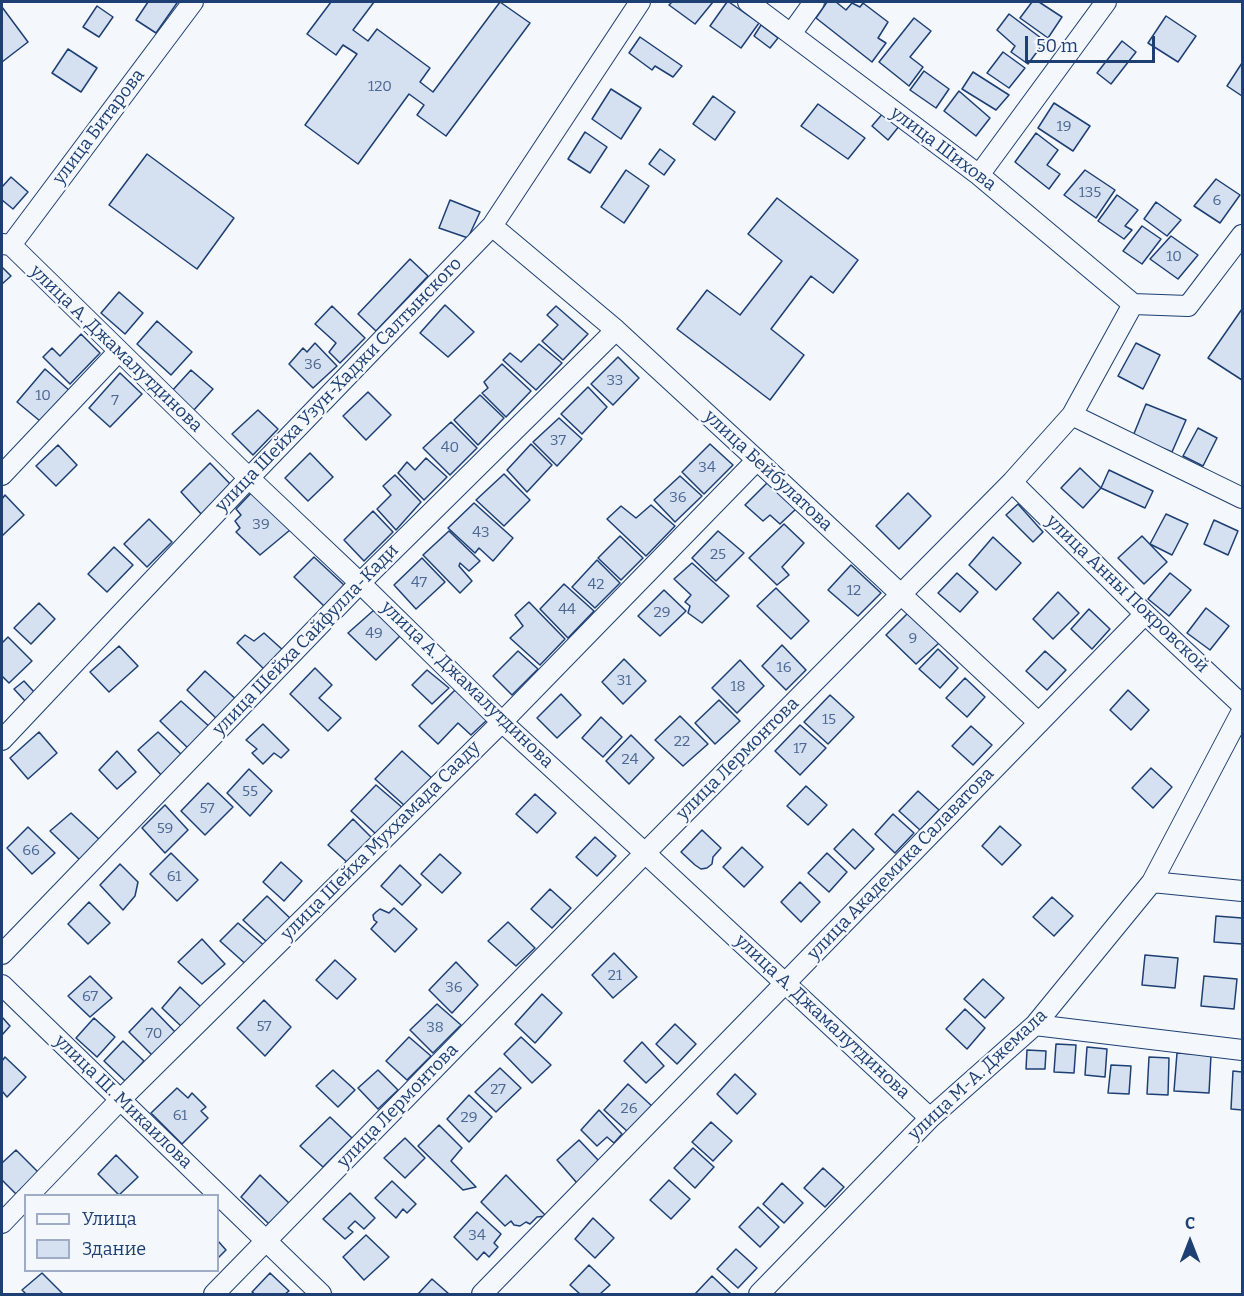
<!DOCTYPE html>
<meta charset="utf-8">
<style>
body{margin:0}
#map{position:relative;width:1244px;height:1296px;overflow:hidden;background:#f4f7fb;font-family:Bitter,serif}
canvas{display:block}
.frame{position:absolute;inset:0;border:3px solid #1d3f73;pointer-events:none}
.legend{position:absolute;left:24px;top:1194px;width:195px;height:78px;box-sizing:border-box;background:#f4f7fb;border:2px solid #9eadc5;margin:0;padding:8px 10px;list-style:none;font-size:18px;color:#1d3f73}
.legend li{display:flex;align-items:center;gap:12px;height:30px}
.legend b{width:30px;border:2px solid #9eadc5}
.north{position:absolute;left:1160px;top:1212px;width:60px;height:60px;-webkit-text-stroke:4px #f4f7fb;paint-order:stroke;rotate:0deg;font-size:16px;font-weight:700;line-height:24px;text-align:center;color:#1d3f73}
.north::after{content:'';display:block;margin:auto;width:21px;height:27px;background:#1d3f73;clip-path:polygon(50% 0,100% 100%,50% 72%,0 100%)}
.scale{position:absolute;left:1025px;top:36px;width:130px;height:27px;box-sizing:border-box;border:3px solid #1d3f73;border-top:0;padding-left:8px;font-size:18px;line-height:21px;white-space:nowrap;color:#1d3f73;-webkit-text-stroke:4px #f4f7fb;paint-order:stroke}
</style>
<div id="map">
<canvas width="1244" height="1296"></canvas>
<div class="frame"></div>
<ul class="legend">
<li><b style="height:8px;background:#f4f7fb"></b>Улица</li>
<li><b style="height:16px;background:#d5e0f0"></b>Здание</li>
</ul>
<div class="north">С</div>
<div class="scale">50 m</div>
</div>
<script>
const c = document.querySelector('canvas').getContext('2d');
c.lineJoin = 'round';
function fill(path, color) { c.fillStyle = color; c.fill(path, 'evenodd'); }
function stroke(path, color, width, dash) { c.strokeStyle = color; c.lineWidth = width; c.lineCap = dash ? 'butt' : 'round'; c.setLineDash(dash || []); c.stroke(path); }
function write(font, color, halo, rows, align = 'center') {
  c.font = font + ' Bitter,serif'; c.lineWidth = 4.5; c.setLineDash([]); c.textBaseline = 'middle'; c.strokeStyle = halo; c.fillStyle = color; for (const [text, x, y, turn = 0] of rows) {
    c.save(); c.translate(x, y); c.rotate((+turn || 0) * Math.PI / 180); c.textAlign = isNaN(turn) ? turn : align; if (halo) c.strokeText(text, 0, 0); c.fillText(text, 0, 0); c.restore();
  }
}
const building = new Path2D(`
 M148,2h27l2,1 -21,30 -20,-13z
 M331,2h43l-21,28 15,11 9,-12 53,39 -10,14 13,10 67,-90 30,21 -84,113 -29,-21 7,-10 -15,-11 -51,70 -53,-39 52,-71 -14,-9 -7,10 -29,-21z
 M672,2h41l-18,22 -26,-19z
 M727,2h2l30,21 -18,25 -31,-22z
 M827,2h9l10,8 6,-7 8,4 3,-4 25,19 -10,16 8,5 -14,19 -56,-44z
 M1032,2h7l23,15 -14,21 -28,-20z
 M97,6l16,11 -14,20 -16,-10z
 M2,7l26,35 -26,20z
 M1009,14l36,27 -17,23 -17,-12 4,-6 -18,-16z
 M1166,16l30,20 -18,26 -30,-19z
 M914,18l17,13 -21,26 13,10 -14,19 -30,-24z
 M761,25l17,13 -8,10 -16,-12z
 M640,37l42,29 -9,11 -18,-11 -3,4 -23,-17z
 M1122,41l14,11 -25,32 -14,-11z
 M68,49l29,19 -16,24 -29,-19z
 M1003,52l22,16 -16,20 -22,-15z
 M1242,63v33l-15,-10z
 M924,71l25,18 -13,19 -26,-18z
 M973,72l36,23 -13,15 -34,-21z
 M611,89l30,19 -20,31 -29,-20z
 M959,91l31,27 -14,18 -32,-25z
 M713,96l22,16 -20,28 -22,-16z
 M1054,103l36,23 -17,25 -35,-23z
 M818,104l47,34 -17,21 -47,-33z
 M884,112l16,13 -12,15 -16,-14z
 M585,132l22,15 -17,26 -22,-14z
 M1036,133l22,17 -11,15 13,9 -11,15 -34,-27z
 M660,149l15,11 -11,15 -15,-11z
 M147,154l87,64 -37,51 -88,-64z
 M626,170l23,16 -25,37 -23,-16z
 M1085,170l30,20 -19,28 -32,-23z
 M11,177l17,15 -15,17 -11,-9v-13z
 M1216,179l24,16 -20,28 -26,-17z
 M1117,195l21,15 -13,16 7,4 -8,9 -26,-18z
 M777,198l81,62 -25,33 -22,-17 -40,53 33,26 -34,45 -93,-71 30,-39 33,25 42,-54 -34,-27z
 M450,200l30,12 -12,26 -29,-10z
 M1156,202l25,18 -14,16 -23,-17z
 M1142,226l19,13 -19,25 -19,-13z
 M1171,236l27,19 -20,24 -28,-20z
 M410,259l18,17 -52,55 -18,-17z
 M2,267l9,9 -9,8z
 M119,292l24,21 -18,21 -24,-21z
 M445,305l29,27 -26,25 -28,-24z
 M332,306l33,32 -25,25 -11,-11 7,-9 -21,-19z
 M556,306l32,28 -25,26 -21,-19 16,-16 -11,-10z
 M1242,309v71l-34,-22z
 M157,321l35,31 -21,23 -34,-31z
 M81,334l19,19 -30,31 -27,-27 9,-9 8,8z
 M315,343l22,23 -24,22 -24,-24 14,-16 4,4z
 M1136,343l24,12 -17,34 -25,-13z
 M539,344l23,19 -26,27 -33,-30 7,-7 11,9z
 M618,357l21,21 -26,27 -22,-21z
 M502,364l29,27 -25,26 -24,-24 6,-5 -4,-6z
 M45,369l25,22 -30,30 -23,-19z
 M191,370l22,19 -20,22 -22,-19z
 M120,373l22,21 -32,33 -21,-19z
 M588,387l19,20 -25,27 -21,-20z
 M368,392l23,23 -25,25 -23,-24z
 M480,395l24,23 -26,27 -24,-25z
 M1146,404l40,16 -14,32 -39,-16z
 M258,410l20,19 -25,26 -21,-21z
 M559,418l23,21 -25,27 -24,-24z
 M451,422l26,26 -27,27 -27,-27z
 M1198,428l19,10 -14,28 -20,-10z
 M531,444l21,21 -25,27 -20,-22z
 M710,444l23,21 -29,29 -22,-22z
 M58,445l19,20 -21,21 -20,-20z
 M310,453l23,24 -25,24 -23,-23z
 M426,458l21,19 -23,23 -26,-27 9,-11 8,8z
 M210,463l23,24 -30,29 -22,-24z
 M1080,468l21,20 -18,20 -22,-20z
 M1109,470l44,21 -8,17 -44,-20z
 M504,474l26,26 -26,26 -28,-26z
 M395,475l26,27 -25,28 -19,-21 14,-14 -8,-9z
 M680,476l22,20 -27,26 -21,-22z
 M769,481l28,27 -17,16 -10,-9 -7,6 -18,-16z
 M253,491l37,39 -30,25 -24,-23 4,-4 -5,-7 6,-6 -5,-6z
 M908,493l23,23 -32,33 -23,-23z
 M5,495l19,20 -22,21v-37z
 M474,503l39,35 -20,23 -14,-13 -4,5 -27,-25z
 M1018,504l25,28 -10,10 -27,-27z
 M651,505l24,21 -29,30 -39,-37 14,-13 15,12z
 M373,511l20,21 -29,29 -20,-21z
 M1166,514l22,10 -16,31 -22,-11z
 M149,519l23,23 -25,25 -23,-23z
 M1214,520l24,11 -10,24 -24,-11z
 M784,524l20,19 -22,24 7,8 -12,10 -28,-27z
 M449,531l31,30 -11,10 -9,-8 -1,3 13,15 -12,12 -37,-38z
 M718,531l26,22 -28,28 -24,-23z
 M620,536l23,22 -22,22 -23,-22z
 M1142,536l25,26 -23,22 -26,-26z
 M993,537l28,26 -25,27 -27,-25z
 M114,547l19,18 -26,27 -19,-18z
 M314,557l31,29 -21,20 -30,-29z
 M422,558l23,24 -29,27 -22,-24z
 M597,560l23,23 -25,25 -23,-21z
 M692,563l37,33 -27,27 -14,-10 2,-7 -5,-4 6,-7 -17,-16z
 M851,565l30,28 -23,23 -30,-26z
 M957,573l21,19 -18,20 -22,-19z
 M1170,573l21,17 -22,26 -21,-17z
 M564,584l30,27 -26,27 -28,-29z
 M776,588l33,33 -18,18 -34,-33z
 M664,590l22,21 -26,25 -22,-20z
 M1058,592l21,21 -26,26 -20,-20z
 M529,602l36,37 -25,26 -30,-27 13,-12 -8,-11z
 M39,603l16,16 -24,25 -17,-16z
 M1206,608l23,18 -19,24 -23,-17z
 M1089,609l21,20 -18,20 -21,-20z
 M374,610l26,26 -24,24 -28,-27z
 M909,612l30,31 -23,21 -30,-29z
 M264,633l20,18 -19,19 -28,-27 8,-8 9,6z
 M8,637l24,24 -23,22 -7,-7v-33z
 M782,645l24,25 -20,20 -24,-24z
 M119,646l19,20 -29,26 -19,-20z
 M938,649l20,19 -18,20 -21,-19z
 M518,651l20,18 -26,26 -19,-19z
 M1045,651l21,19 -19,20 -21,-19z
 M624,659l22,22 -23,23 -21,-22z
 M740,660l24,26 -27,27 -25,-25z
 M315,668l17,17 -13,13 22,20 -13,13 -38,-37z
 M427,670l22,18 -17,16 -20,-19z
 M205,671l33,30 -20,19 -31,-30z
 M965,678l20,19 -18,20 -21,-19z
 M24,681l11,12 -9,9 -12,-13z
 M455,690l32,30 -16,15 -13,-12 -20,21 -19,-18z
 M1128,690l21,20 -18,20 -21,-20z
 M561,694l20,21 -24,23 -20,-20z
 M830,695l24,22 -26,27 -24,-22z
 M719,700l21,21 -25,23 -20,-21z
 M181,701l30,27 -21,22 -30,-29z
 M680,716l28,28 -25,22 -28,-26z
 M601,717l21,20 -19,20 -21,-19z
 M263,724l26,26 -8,8 -7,-5 -11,11 -11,-11 5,-4 -11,-9z
 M800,725l26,23 -26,27 -25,-24z
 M971,726l21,19 -19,20 -21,-19z
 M39,732l18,21 -29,26 -18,-21z
 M158,732l25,24 -20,21 -25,-27z
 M631,735l23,23 -25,26 -23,-23z
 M117,751l19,21 -19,17 -18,-19z
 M402,751l32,29 -29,26 -30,-27z
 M1151,768l21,19 -19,21 -21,-20z
 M249,769l23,22 -22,25 -23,-23z
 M208,783l25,24 -28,28 -24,-24z
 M376,785l28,24 -27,26 -26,-24z
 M806,786l21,19 -19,20 -21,-19z
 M918,791l21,19 -19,20 -21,-19z
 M535,794l21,19 -19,20 -21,-19z
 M165,805l23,25 -23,23 -23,-25z
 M71,813l30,28 -21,19 -30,-29z
 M893,814l21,19 -19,20 -20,-19z
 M353,819l19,19 -24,25 -20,-18z
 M1000,826l21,19 -19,20 -20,-19z
 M28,827l27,26 -23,21 -25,-26z
 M853,829l21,20 -19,20 -21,-20z
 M702,830l19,18 -8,9 -1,7 -5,4 -6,1 -6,-4 -14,-13z
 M595,837l21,19 -19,20 -21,-19z
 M742,847l21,20 -19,20 -21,-20z
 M171,853l27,27 -21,21 -27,-27z
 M827,853l20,19 -18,20 -21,-19z
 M440,854l21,19 -19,20 -21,-19z
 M281,862l21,19 -18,20 -21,-19z
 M120,864l18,18 -3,14 -12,14 -23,-25z
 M400,865l21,20 -19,20 -21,-19z
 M800,882l20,20 -19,20 -20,-20z
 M550,889l21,19 -19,20 -21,-19z
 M267,896l26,25 -24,23 -26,-24z
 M1052,897l21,19 -19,20 -21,-19z
 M89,902l21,21 -22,21 -20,-20z
 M394,908l23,21 -22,23 -24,-23 6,-7 -3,-2 -1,-5 3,-3 4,-3 9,4z
 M1216,916l26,2v26l-28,-2z
 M508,922l27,26 -19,18 -28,-25z
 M238,923l29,25 -18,19 -29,-26z
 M202,939l23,25 -23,20 -24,-22z
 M614,953l23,24 -24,21 -21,-23z
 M1145,955l33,3 -3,30 -33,-3z
 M335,960l21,19 -19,20 -21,-19z
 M456,962l22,23 -26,28 -23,-23z
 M90,976l22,22 -22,19 -22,-21z
 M1204,976l33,3 -3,30 -33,-3z
 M983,979l21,19 -19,20 -21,-19z
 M180,987l21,20 -19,20 -20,-19z
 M542,994l20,19 -27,30 -20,-19z
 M264,1000l27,27 -26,29 -28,-28z
 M437,1004l24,21 -28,28 -23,-23z
 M152,1008l27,28 -23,23 -27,-27z
 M965,1009l20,19 -18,21 -21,-20z
 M2,1017l8,9 -8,9z
 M94,1018l21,19 -18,20 -21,-19z
 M675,1024l21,20 -19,20 -21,-20z
 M409,1037l22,19 -24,24 -21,-19z
 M521,1037l30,28 -19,18 -28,-29z
 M123,1041l21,20 -19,20 -21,-20z
 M642,1042l22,24 -18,17 -22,-22z
 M1056,1044l20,1 -2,28 -20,-1z
 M1087,1047l20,2 -2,28 -20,-2z
 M1027,1050l19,1 -1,18h-19z
 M1177,1053l34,2 -2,38 -35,-2z
 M5,1057l21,20 -19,20 -5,-6v-30z
 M1149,1057l20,1 -1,37 -21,-1z
 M1111,1065l20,1 -2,28 -21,-1z
 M500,1068l21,20 -25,24 -21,-20z
 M333,1070l22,20 -17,17 -22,-21z
 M378,1070l20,20 -20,19 -20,-21z
 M1233,1071l9,1v38l-11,-1z
 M735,1074l21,20 -19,20 -20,-20z
 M628,1084l25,23 -25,25 -24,-22z
 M177,1088l11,10 4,-5 14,14 -5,4 7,7 -26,26 -31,-31z
 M469,1095l23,22 -23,25 -22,-23z
 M599,1110l23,24 -8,9 -7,-6 -10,9 -16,-16z
 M330,1117l22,21 -29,29 -23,-21z
 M711,1122l21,19 -19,20 -21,-19z
 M439,1125l23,23 -11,13 25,26 -13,3 -45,-44z
 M405,1138l20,20 -20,20 -21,-20z
 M579,1140l20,21 -22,22 -20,-23z
 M693,1148l21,19 -19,21 -21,-20z
 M16,1150l22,22 -22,22 -14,-14v-17z
 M116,1155l22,22 -19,18 -21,-21z
 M823,1168l21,19 -19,20 -21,-19z
 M260,1175l30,29 -21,20 -28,-27z
 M506,1175l40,41 -9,1 -7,7 -4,-2 -6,4 -6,-1 -3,-4 -6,5 -24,-24z
 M669,1180l21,19 -19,20 -21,-19z
 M392,1181l24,23 -9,9 -4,-4 -7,9 -21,-20z
 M782,1183l21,20 -19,20 -21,-19z
 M350,1193l25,25 -11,11 -9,-8 -7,7 5,4 -8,7 -22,-20z
 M758,1207l21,20 -19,20 -21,-20z
 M477,1212l24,22 -7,9 4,4 -9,10 -5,-5 -7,8 -23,-23z
 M593,1218l21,20 -19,20 -20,-19z
 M366,1235l23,22 -25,23 -21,-23z
 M218,1241l8,9 -8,8z
 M736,1249l21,19 -19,20 -21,-19z
 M589,1265l21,20 -10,9h-20l-10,-9z
 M42,1273l21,21h-37l-4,-4z
 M270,1273l19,18 -4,3h-30l-3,-2z
 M712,1276l19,18h-36z
 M432,1279l17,15h-31z`);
const minor = new Path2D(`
 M748,2l231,173 154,129
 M791,34l23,-32
 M979,175l127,-173
 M492,226l124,104 141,130 282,263
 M2,244l9,1 182,-243
 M11,245l238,233 111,105 142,139 143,131 285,265
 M1133,304l55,2 54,-71
 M1072,415l170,83
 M2,475l117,-124
 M1012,482l133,132 97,91
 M2,740l247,-262 243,-252 148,-224
 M1152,882l90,9
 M2,954l358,-371 256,-253
 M2,985l319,309
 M1035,1025l207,25
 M28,1196l92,-96 382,-378 255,-262
 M2,1223l24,-25
 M214,1294l431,-441 367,-371 60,-67 61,-111
 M482,1294l663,-680
 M759,1294l171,-176 105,-93 117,-143 90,-171`);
const numberNames = [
 ["120",380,87],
 ["19",1064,127],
 ["135",1090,193],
 ["6",1217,201],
 ["10",1174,257],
 ["36",313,365],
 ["33",615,381],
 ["10",43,396],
 ["7",115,401],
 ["37",558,441],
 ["40",450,448],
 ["34",707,468],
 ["36",678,498],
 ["39",261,525],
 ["43",481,533],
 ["25",718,555],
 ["47",419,583],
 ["42",596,585],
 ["12",854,591],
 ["44",567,610],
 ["29",662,613],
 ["49",374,634],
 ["9",913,639],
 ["16",784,668],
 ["31",624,681],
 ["18",738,687],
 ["15",829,720],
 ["22",682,742],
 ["17",800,749],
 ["24",630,760],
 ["55",250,792],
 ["57",207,809],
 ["59",165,829],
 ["66",31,851],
 ["61",174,877],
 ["21",615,976],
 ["36",454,988],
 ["67",90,997],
 ["57",264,1027],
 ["38",435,1028],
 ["70",154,1034],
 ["27",498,1090],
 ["26",629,1109],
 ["61",180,1116],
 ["29",469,1118],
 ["34",477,1236]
];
const streetNames = [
 ["улица Битарова",99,127,-53],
 ["улица Шихова",943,149,37],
 ["улица А. Джамалутдинова",116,349,44],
 ["улица Шейха Узун-Хаджи Салтынского",339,385,-46],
 ["улица Бейбулатова",768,471,43],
 ["улица Анны Покровской",1127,594,44],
 ["улица Шейха Сайфулла-Кади",306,640,-46],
 ["улица А. Джамалутдинова",467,685,44],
 ["улица Лермонтова",738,759,-45],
 ["улица Шейха Муххамада Сааду",381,841,-45],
 ["улица Академика Салаватова",901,864,-46],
 ["улица А. Джамалутдинова",822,1017,43],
 ["улица М-А. Джемала",978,1075,-43],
 ["улица Ш. Микаилова",123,1102,44],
 ["улица Лермонтова",398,1106,-46]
];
fill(building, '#d5e0f0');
stroke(building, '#1d3f73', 1.5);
stroke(minor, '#1d3f73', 22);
stroke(minor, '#f4f7fb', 20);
write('15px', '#4b6792', null, numberNames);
write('18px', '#1d3f73', '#f4f7fb', streetNames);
</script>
